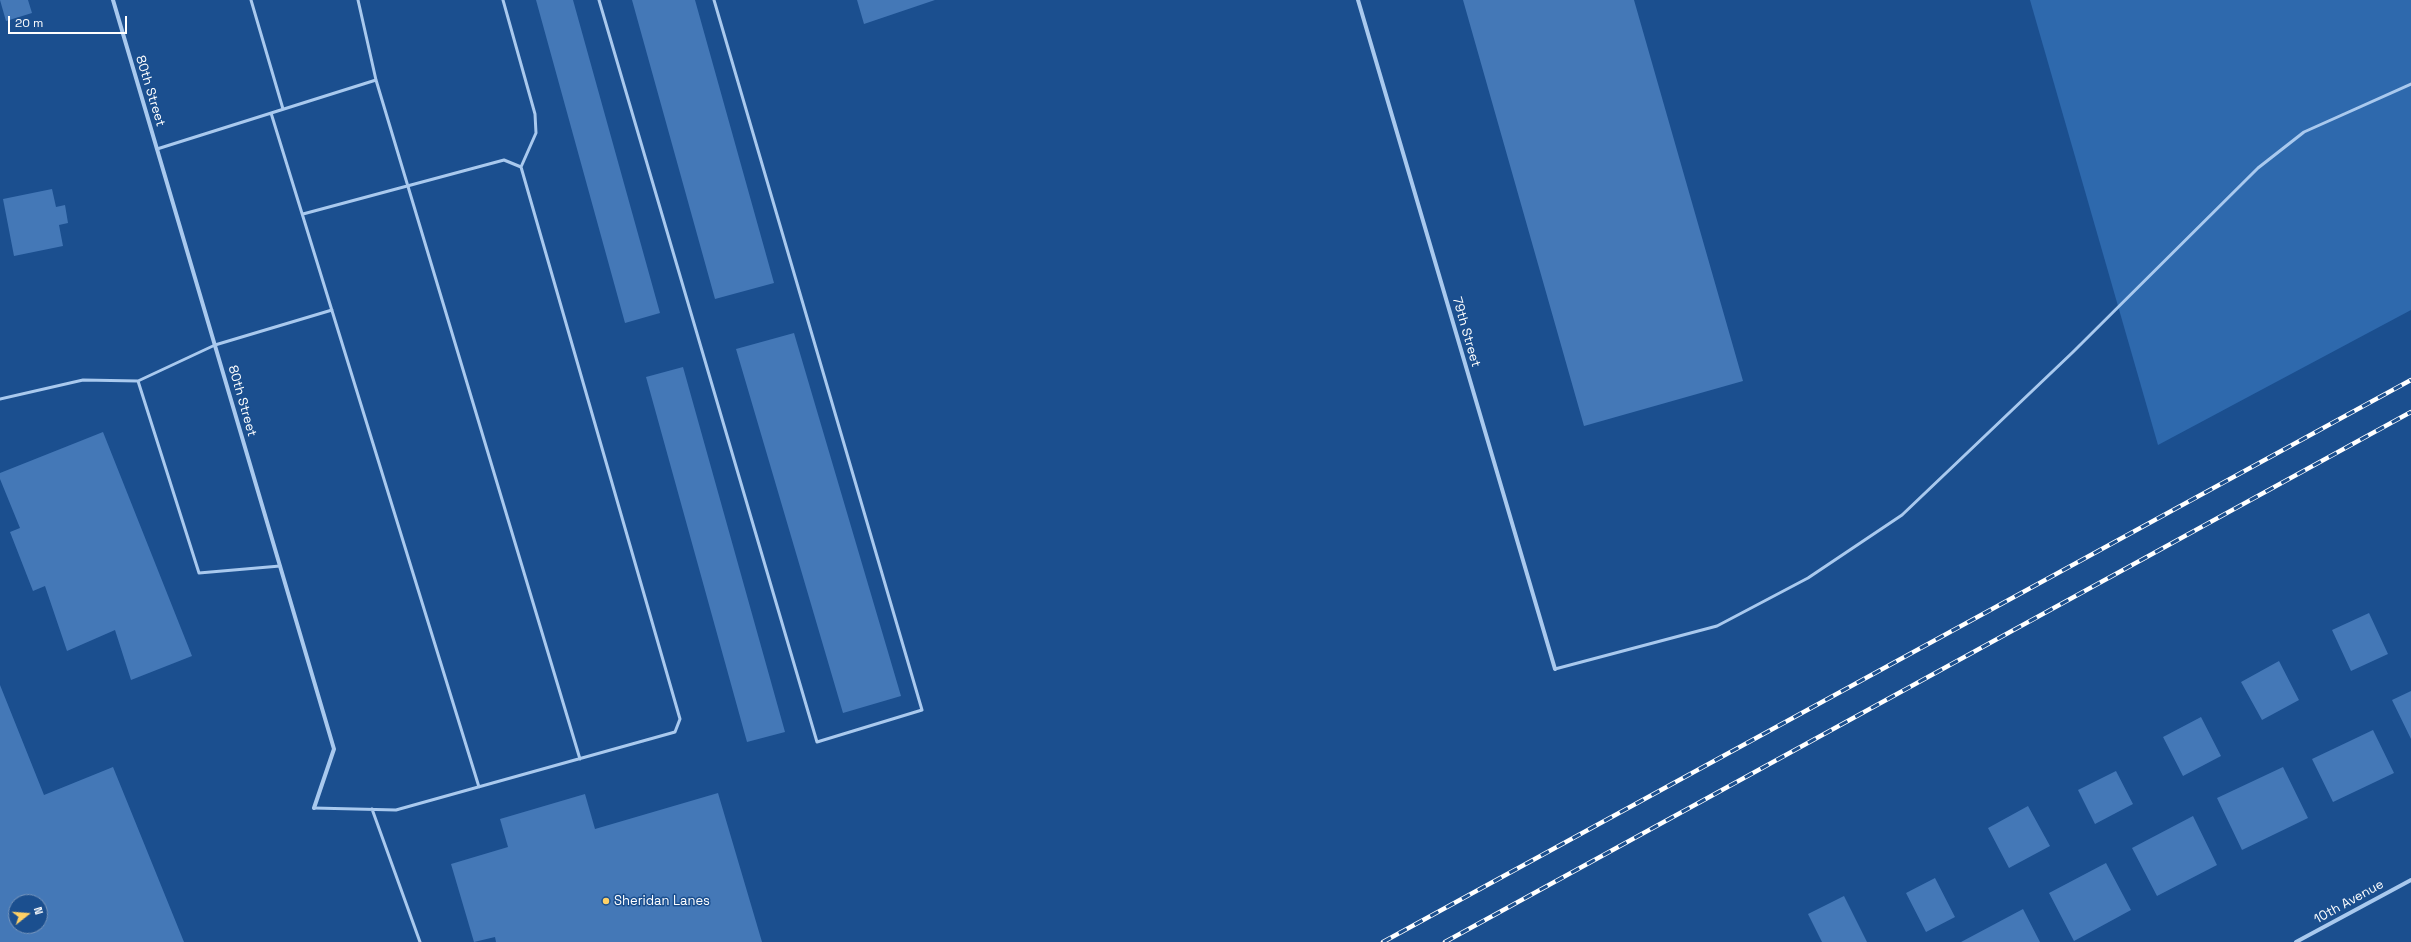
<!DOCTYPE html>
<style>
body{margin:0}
#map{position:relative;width:2411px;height:942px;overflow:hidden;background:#1b4f8f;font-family:"Space Grotesk",sans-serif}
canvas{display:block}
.north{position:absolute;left:8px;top:894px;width:40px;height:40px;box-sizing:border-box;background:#1b4f8f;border:1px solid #7695bc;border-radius:50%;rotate:73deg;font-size:11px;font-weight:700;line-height:16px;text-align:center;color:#fff}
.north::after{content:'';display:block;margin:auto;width:14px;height:18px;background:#ffd166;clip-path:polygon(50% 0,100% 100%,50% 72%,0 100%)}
.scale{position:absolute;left:8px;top:16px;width:119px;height:18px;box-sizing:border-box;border:2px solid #fff;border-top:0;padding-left:5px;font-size:12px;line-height:14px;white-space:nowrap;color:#fff;-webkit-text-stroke:3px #1b4f8f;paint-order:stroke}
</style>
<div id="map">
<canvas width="2411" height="942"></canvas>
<div class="north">N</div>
<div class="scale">20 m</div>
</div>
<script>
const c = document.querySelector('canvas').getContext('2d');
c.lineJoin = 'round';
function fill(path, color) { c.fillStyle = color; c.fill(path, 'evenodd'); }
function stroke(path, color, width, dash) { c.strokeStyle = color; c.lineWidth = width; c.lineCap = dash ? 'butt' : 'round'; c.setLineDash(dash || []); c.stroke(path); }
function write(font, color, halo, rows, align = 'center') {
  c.font = font + ' "Space Grotesk",sans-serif'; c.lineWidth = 3; c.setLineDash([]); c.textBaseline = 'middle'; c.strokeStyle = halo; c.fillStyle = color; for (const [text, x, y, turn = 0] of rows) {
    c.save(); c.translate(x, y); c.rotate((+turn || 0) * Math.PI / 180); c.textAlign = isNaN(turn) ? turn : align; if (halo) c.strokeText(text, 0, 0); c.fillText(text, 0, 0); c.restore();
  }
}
const green = new Path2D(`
 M2030,0h381v310l-253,135z`);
const building = new Path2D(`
 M0,0h28l4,13 -26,8z
 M536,0h37l87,313 -35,10z
 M632,0h63l79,283 -59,16z
 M857,0h78l-71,24z
 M1463,0h171l109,381 -159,45z
 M52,189l4,18 9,-2 3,18 -9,2 4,21 -49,10 -11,-57z
 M794,333l107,363 -58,17 -107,-364z
 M683,367l102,365 -38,10 -101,-365z
 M103,432l89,224 -61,24 -16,-50 -48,21 -22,-65 -12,5 -23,-59 10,-4 -20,-49v-6z
 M2369,613l19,41 -37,17 -19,-41z
 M2279,661l20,39 -37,20 -21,-38z
 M0,685l44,110 69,-28 71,175h-184zM16,902h24v24h-24z
 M2411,691v48l-19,-39z
 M2201,717l20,39 -38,20 -20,-39z
 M2373,730l21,43 -61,29 -21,-43z
 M2283,767l25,51 -66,32 -25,-52z
 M2116,771l17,33 -38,20 -17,-34z
 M718,793l44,149h-266l-1,-5 -21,5 -23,-78 57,-17 -8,-28 85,-25 10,35z
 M2028,806l22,40 -41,22 -21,-40z
 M2193,816l24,49 -60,31 -25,-48z
 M2106,863l25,47 -57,31 -25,-48z
 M1935,878l20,39 -29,15 -20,-39z
 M1844,896l23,46h-45l-14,-28z
 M2023,909l17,33h-79z`);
const service = new Path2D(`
 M251,0l32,109
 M358,0l18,80 204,679
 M599,0l218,742 105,-32 -208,-710
 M271,113l208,674
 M157,149l219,-69
 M303,214l201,-54 17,7
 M0,399l83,-19 55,1
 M280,566l-81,7 -61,-192 77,-36 117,-35
 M1555,669l162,-43 91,-48 94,-63 171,-163 185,-184 46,-36 107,-48
 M314,808l82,2 279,-78 5,-13 -159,-552 15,-34 -1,-19 -32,-114
 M372,809l48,133`);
const minor = new Path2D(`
 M113,0l221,749 -20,59
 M1358,0l197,669
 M2296,942l115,-62`);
const rail = new Path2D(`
 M1383,942l1028,-562
 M1445,942l966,-530`);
const markers = [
 [606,901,4,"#ffd166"]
];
const streetNames = [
 ["80th Street",150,91,73],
 ["79th Street",1466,332,74],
 ["80th Street",242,401,74],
 ["10th Avenue",2349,902,-29]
];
const poiNames = [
 ["Sheridan Lanes",614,901]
];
fill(green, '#2e69ad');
fill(building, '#4478b7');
stroke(service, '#a9c9ee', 3);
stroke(minor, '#a9c9ee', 4);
stroke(rail, '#fff', 4.5);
stroke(rail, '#1b4f8f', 3, [9]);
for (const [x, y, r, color] of markers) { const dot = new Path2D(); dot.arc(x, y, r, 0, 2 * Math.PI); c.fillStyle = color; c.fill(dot); stroke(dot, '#1b4f8f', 1.5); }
write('13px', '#fff', '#1b4f8f', streetNames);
write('13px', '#fff', '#1b4f8f', poiNames, 'left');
</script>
